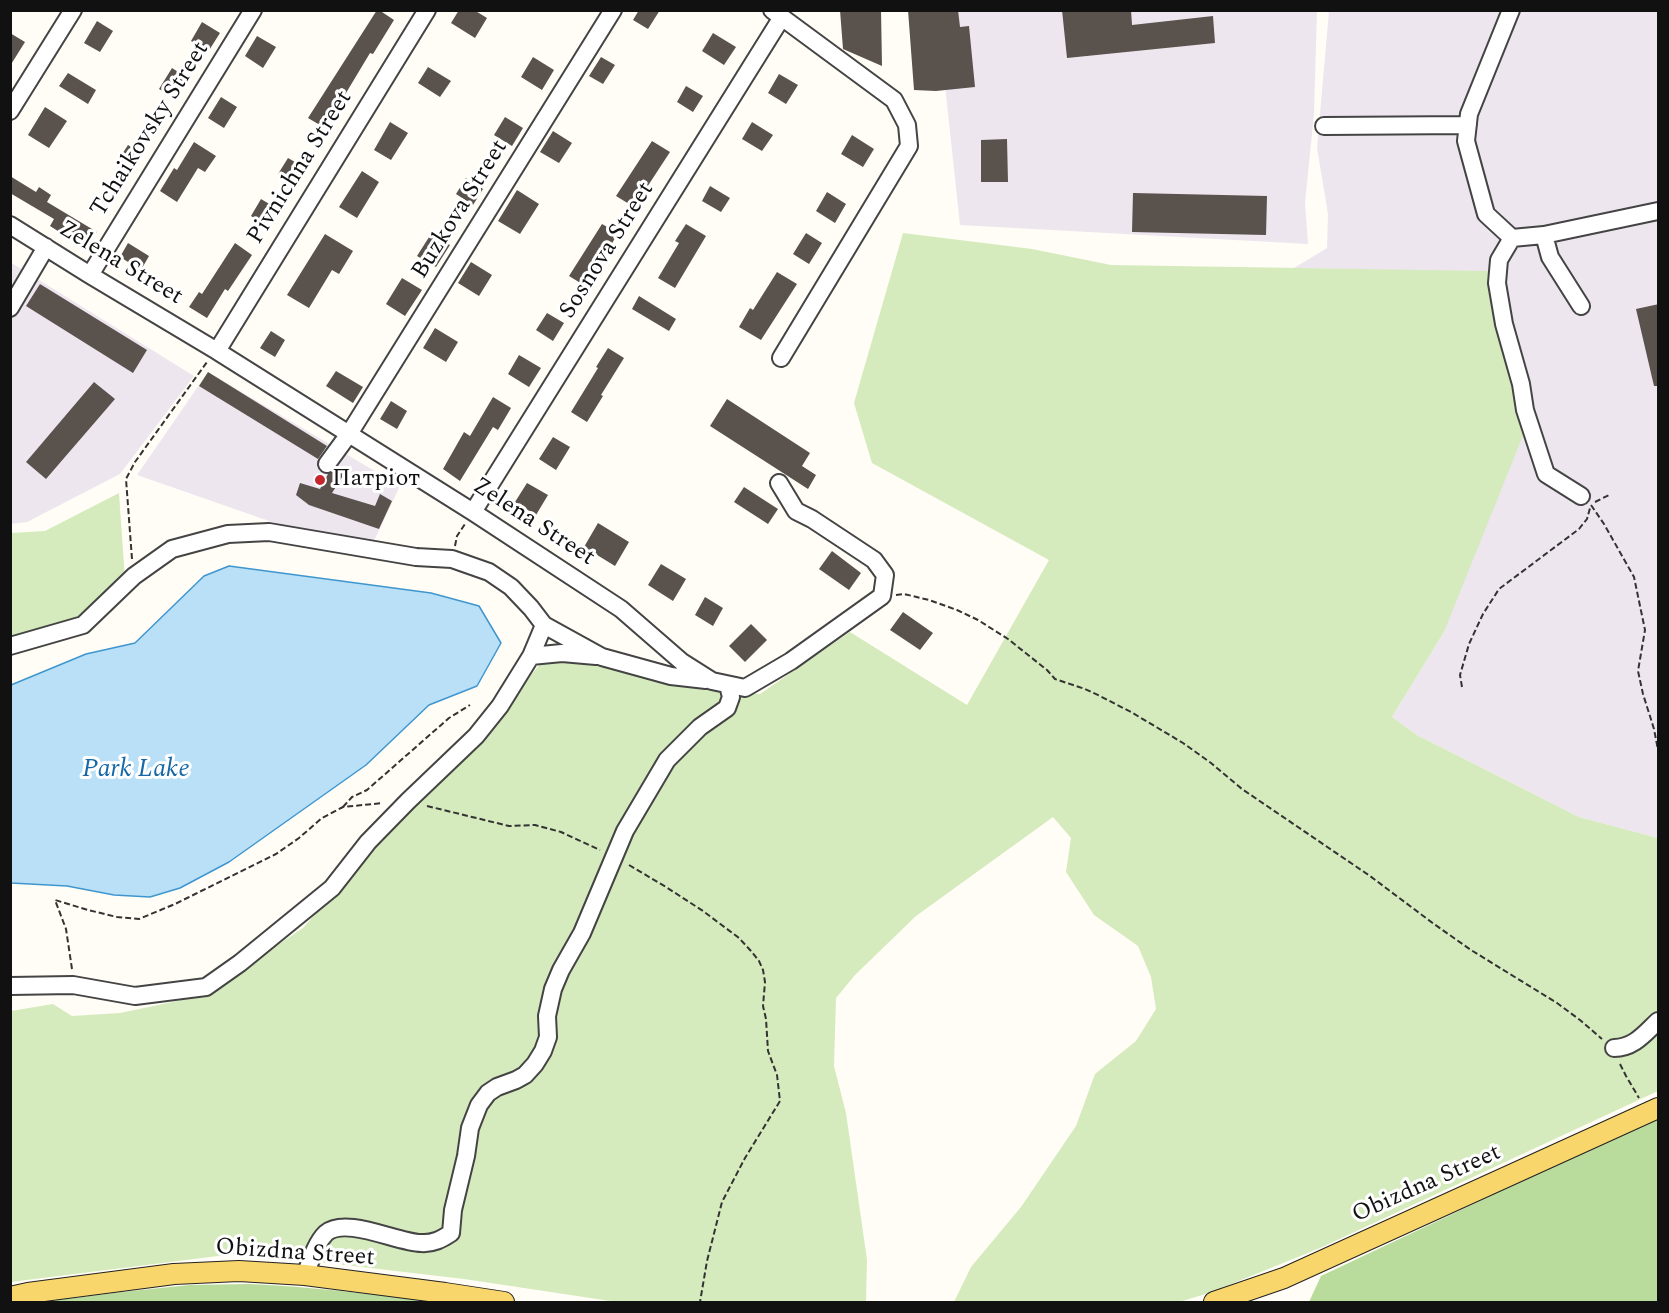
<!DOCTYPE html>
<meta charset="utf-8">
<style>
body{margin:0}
#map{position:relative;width:1669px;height:1313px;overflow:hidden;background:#fffdf5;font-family:Spectral,serif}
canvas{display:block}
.frame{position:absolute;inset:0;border:12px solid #111;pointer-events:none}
</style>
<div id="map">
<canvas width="1669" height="1313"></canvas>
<div class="frame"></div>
</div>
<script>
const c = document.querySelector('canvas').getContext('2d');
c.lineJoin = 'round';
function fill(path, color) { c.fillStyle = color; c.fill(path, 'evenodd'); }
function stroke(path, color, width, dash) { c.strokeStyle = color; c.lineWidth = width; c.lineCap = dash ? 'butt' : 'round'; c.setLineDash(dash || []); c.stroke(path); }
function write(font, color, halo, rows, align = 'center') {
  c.font = font + ' Spectral,serif'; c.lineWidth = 6; c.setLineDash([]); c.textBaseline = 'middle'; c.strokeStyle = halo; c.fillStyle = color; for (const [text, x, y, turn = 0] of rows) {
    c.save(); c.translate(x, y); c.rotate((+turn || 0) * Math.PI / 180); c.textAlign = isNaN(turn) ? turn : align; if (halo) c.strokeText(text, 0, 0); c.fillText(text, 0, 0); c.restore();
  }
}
const industrial = new Path2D(`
 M937,11h380l-3,103 -9,89 3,41 -348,-19z
 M1329,11h329v827l-79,-21 -162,-82 -25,-18 52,-85 44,-360 -194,-4 33,-20 1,-34 -11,-66z
 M10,262l184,114 -74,98 -93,48 -16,2z
 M208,372l192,114 -27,57 -81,-14 -155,-54z`);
const green = new Path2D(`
 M903,233l129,16 79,16 377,6 38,157 -82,204 -52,85 25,18 162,82 79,21v253l-338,157 -111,45 -30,9h-225l17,-35 50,-60 55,-81 19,-52 41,-33 20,-32 -5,-32 -13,-31 -44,-31 -28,-43 5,-34 -18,-21 -137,99 -61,59 -19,23 -2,68 12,47 21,147 -1,42h-249l-153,-23 -222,-26 -231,29v-271l42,-7 19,12 48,-3 67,-14 25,-10 91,-61 55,-63 117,-121 65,-80 27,-6 14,1 162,34 17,1 90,-62 117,73 82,-145 -177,-97 -18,-60z
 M119,493l6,87 -58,44 -56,14v-105l34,-2z`);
const forest = new Path2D(`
 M1658,1119v183h-349l12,-26 216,-102z
 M249,1284c62,3 119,9 180,18h-387l79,-10 69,-7z`);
const water = new Path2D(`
 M229,566l202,27 48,13 22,37 -24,43 -48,19 -63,60 -137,97 -49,26 -30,9 -36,-2 -47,-9 -56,-3v-198l75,-31 49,-11 69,-67z`);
const building = new Path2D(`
 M377,10h2l15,10 -21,34 -3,-1 -45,75 -17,-10z
 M459,10h15l13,8 -12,20 -24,-15z
 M639,10h21l-12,19 -15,-9z
 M840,10h41l1,56 -39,-17z
 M908,10h50l2,17 9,-1 6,61 -39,4 -22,-1z
 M1062,10h69l1,15 81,-9 2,27 -148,15z
 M97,21l16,10 -13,21 -16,-9z
 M202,22l18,11 -12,19 -17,-11z
 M10,33l15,9 -15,24z
 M713,33l23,14 -12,18 -22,-14z
 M257,36l19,11 -13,21 -18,-12z
 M533,57l21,13 -12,20 -21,-13z
 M601,57l14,8 -12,19 -14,-8z
 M428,67l23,14 -11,16 -22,-14z
 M172,68l17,11 -13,20 -17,-10z
 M68,73l28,17 -8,14 -29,-18z
 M779,74l19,11 -12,19 -18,-11z
 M686,86l17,10 -10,16 -16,-10z
 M221,97l16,10 -13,21 -16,-10z
 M45,107l22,14 -18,27 -21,-13z
 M505,117l18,11 -11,18 -18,-11z
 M390,122l18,11 -17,27 -17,-10z
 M752,122l21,13 -11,16 -20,-12z
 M553,131l19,12 -13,20 -19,-11z
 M852,135l22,14 -11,18 -22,-13z
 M1007,139l1,43h-27v-42z
 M652,141l18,11 -36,55 -18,-11z
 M194,142l22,14 -11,16 -7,-4 -21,34 -17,-11 14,-23 3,2z
 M128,145l15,9 -13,20 -15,-9z
 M288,158l14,8 -10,16 -14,-8z
 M362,171l17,11 -22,36 -18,-11z
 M10,176l26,16 3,-5 12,8 -4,7 50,30 -11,17 -36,-23 4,-7 -44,-26z
 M466,178l17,11 -10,16 -17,-11z
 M710,186l20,12 -9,14 -19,-11z
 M517,190l22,14 -19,30 -22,-13z
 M827,192l19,12 -11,19 -19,-12z
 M1133,193l134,3 -1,39 -134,-3z
 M261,199l15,9 -11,17 -14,-9z
 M602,224l16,9 -31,54 -18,-11z
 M686,224l20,12 -31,52 -17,-10 21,-35 -4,-2z
 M806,233l16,10 -13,21 -16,-10z
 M325,234l28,17 -14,23 -7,-4 -23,38 -22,-13z
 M431,234l19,11 -14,22 -19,-11z
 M128,243l21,13 -8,14 -21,-13z
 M235,243l17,12 -24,36 -3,-2 -18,29 -18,-11 10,-15 3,2z
 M471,262l21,13 -13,21 -21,-13z
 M777,272l20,12 -36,56 -22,-13 11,-19 3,2z
 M402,278l20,12 -17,26 -19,-12z
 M40,284l107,66 -14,23 -107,-67z
 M639,296l37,23 -7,12 -37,-22z
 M1659,304v82h-5l-18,-77z
 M547,313l17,10 -11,18 -17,-11z
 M435,328l23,14 -12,20 -23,-14z
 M271,331l14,9 -10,17 -15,-9z
 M608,348l16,10 -23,37 2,1 -16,26 -16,-10 27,-44 -2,-1z
 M519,355l22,13 -12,19 -21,-13z
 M336,371l27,16 -10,16 -27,-17z
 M208,372l119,74 -9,13 -119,-73z
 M94,382l21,17 -69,80 -20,-17z
 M493,397l18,11 -13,22 -5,-3 -33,54 -17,-12 21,-37 6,4z
 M727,399l83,54 -8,13 14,9 -8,14 -98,-63z
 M391,401l16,10 -10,18 -17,-10z
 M553,437l17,10 -14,23 -17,-11z
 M336,469l8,5 -12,19 43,13 5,-12 12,7 -13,28 -70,-24 -13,-10 4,-12 20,6 8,-15z
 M527,483l21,12 -12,20 -21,-13z
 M744,487l34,22 -10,15 -34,-22z
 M598,523l31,19 -14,24 -31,-19z
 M832,551l29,22 -12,17 -30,-21z
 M661,564l25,15 -13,22 -25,-16z
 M705,597l18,11 -10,18 -18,-11z
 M903,612l30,21 -13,17 -30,-20z
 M751,624l16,16 -22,22 -16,-16z`);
const path = new Path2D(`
 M1595,502l16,-8
 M1591,505l13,19 30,53 11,53 -7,41 5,23 11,35 4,21
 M455,546l2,-10 8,-12
 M132,559l-6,-80 9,-17 72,-100
 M896,595l8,-1 25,6 28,10 21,10 30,19 39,31 8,9 30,10 15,7 31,16 52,31 28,20 31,26 128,87 64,48 37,26 86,53 23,17 22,19
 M1462,687l-2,-12 9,-31 14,-30 16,-25 80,-60 8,-10 3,-11
 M427,806l82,20 26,-1 26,7 39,18
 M343,807l9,-10 15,-7 82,-72 21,-13
 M629,865l37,22 37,24 36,27 12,13 8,10 4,9 2,12 -2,24 3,13 2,32 9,24 3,26 -35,57 -23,44 -15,59 -7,41
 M72,969l-6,-40 -11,-29 33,10 29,7 22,2 36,-15 101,-50 23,-16 23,-20 21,-11 40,-4
 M1620,1064l6,12 13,22`);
const minor = new Path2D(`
 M772,10l122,90 13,25 2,21 -128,212
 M1511,10l-42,104 -3,27 20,73 26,24 32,-3 114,-24
 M10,111l63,-101
 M1324,126l144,-1
 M10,225l80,50 127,76 256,161 148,97 61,53 30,19 33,7 46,-27 91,-65 3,-21 -11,-15 -62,-41 -16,-8 -17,-28
 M1544,235l6,22 31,49
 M1512,238l-13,22 -2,23 7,41 17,60 4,26 21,64 35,22
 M90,275l163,-265
 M10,308l36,-61
 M217,351l210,-341
 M327,464l22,-30 264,-424
 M473,512l309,-495
 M544,625l58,32 69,19 35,4
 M10,646l73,-21 51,-49 38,-27 56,-15 41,-2 147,25 36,2 37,13 22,15 20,21 13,17 -13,31 -31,50 -24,30 -68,65 -40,41 -36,46 -92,75 -34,24 -71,9 -62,-11 -63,1
 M531,656l31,-3 34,3
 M1614,1048c20,0 31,-15 44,-27
 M305,1275c6,-14 10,-31 21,-42 20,-17 72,10 95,10 12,1 21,-4 30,-10l2,-23 13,-54 4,-28 9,-23 9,-12 9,-6 19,-7 9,-5 10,-11 8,-13 5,-14 -1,-21 6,-27 8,-19 21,-37 43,-102 42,-71 33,-33 27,-19 4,-11 -3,-12`);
const major = new Path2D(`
 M10,1297l18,-4 146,-19 65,-3 66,4 140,18 59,9
 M1214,1302l70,-24 374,-170`);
const markers = [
 [320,480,6,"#c4262e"]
];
const streetNames = [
 ["Tchaikovsky Street",151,130,-58],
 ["Pivnichna Street",301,168,-58],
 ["Buzkova Street",461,210,-58],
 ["Sosnova Street",608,251,-58],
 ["Zelena Street",120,264,31],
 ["Zelena Street",533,523,33],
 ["Obizdna Street",1427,1185,-24],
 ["Obizdna Street",295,1254,4]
];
const poiNames = [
 ["Патріот",332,480]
];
const waterNames = [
 ["Park Lake",136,771]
];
fill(industrial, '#eee6ef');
fill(green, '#d5ebbd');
fill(forest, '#b9dc9c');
fill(water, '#b9e0f7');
stroke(water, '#3f96cf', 1.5);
fill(building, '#5a524d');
stroke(minor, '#444', 20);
stroke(major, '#222', 22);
stroke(path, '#333', 2, [6, 3]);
stroke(minor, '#fff', 16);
stroke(major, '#f9d66b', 20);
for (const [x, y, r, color] of markers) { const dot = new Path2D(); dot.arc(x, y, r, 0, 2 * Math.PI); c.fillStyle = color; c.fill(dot); stroke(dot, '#fff', 2); }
write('24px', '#111', '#fff', streetNames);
write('24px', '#111', '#fff', poiNames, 'left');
write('italic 26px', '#1768a6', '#fff', waterNames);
</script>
